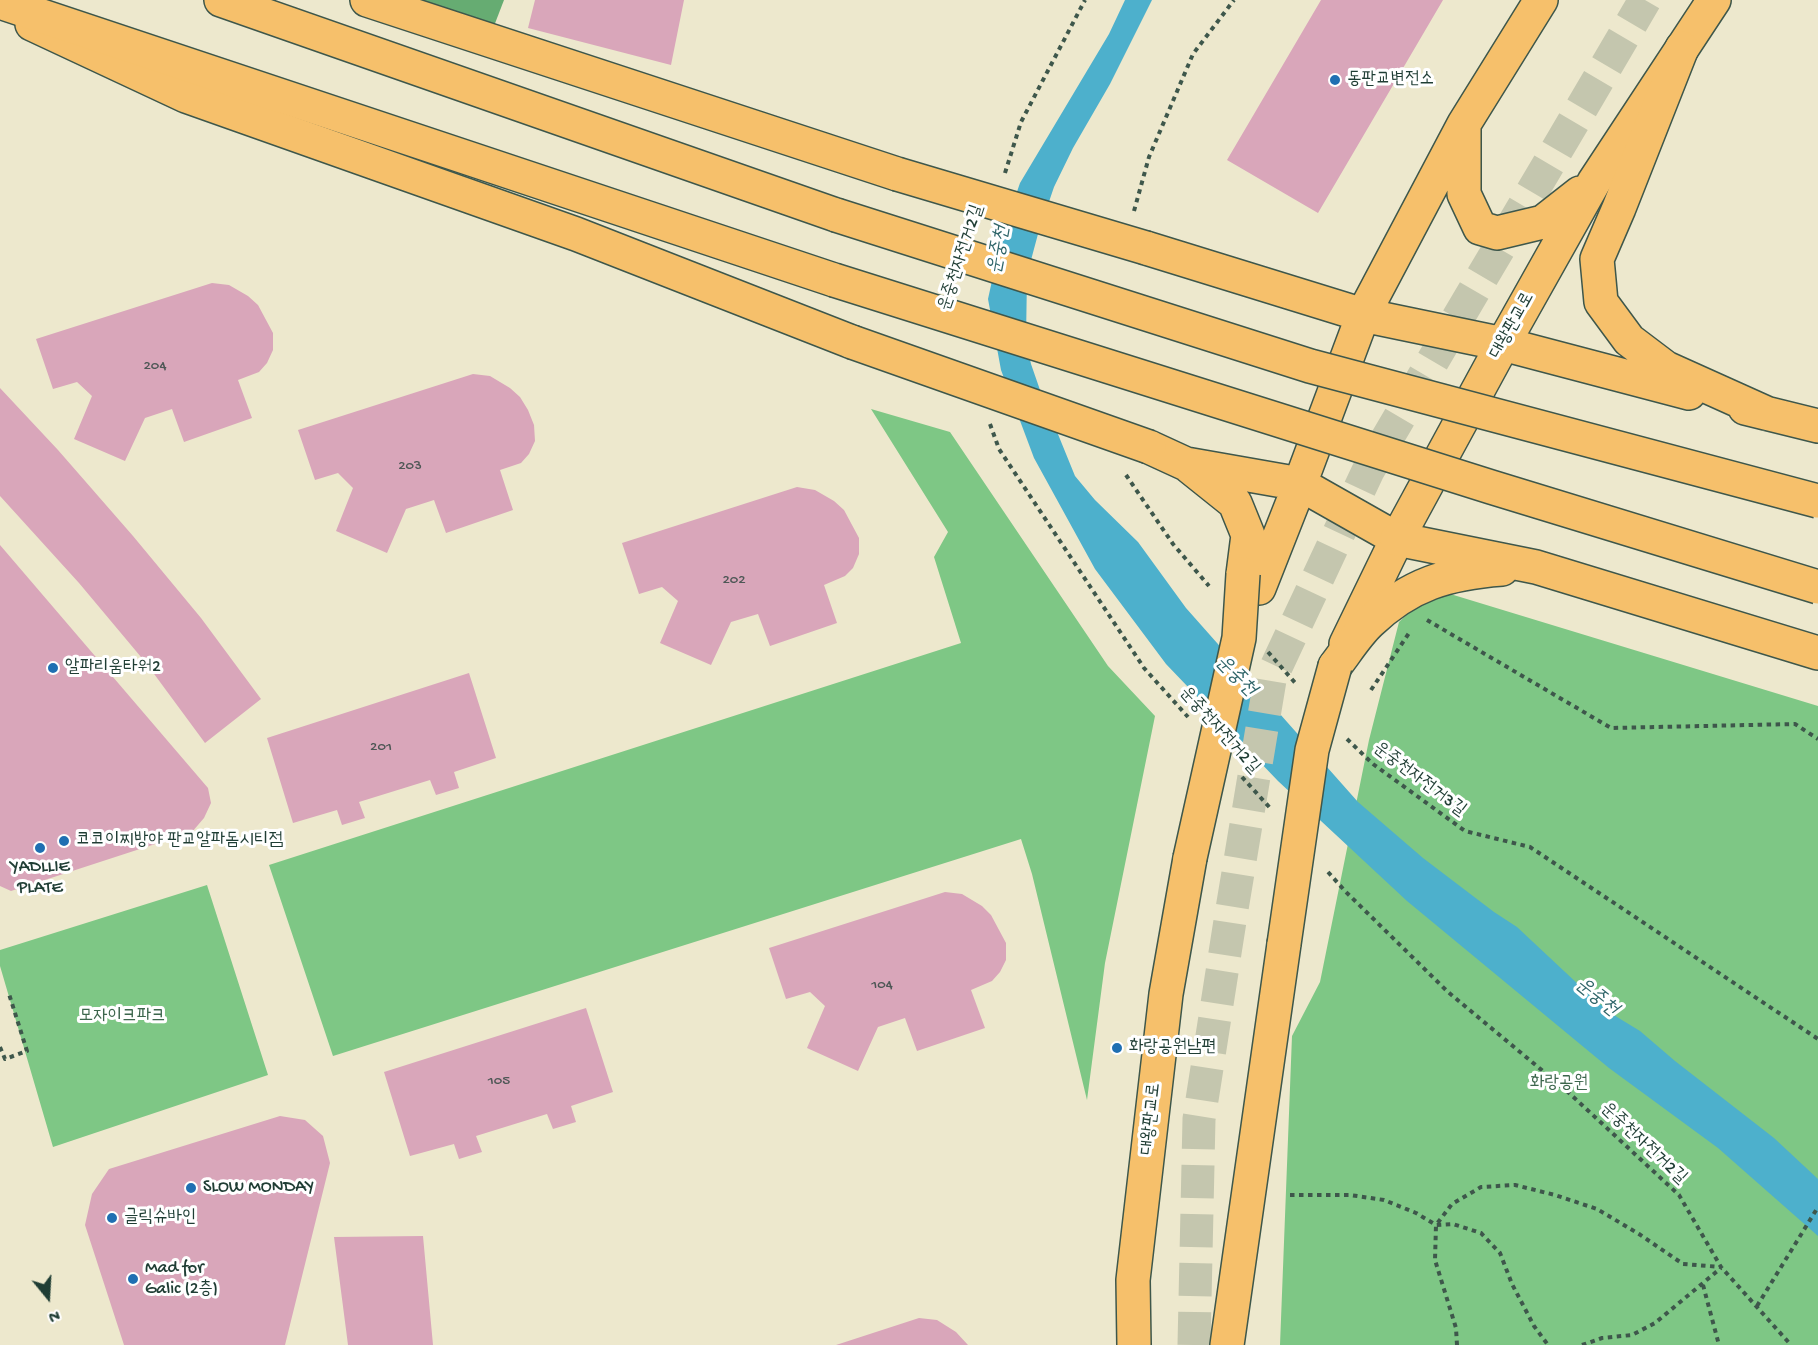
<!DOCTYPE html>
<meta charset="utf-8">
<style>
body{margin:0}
#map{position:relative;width:1818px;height:1345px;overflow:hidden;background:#ede8cd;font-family:"Gochi Hand",sans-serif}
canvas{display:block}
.north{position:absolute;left:18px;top:1267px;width:60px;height:60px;-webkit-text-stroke:4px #fff;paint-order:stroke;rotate:162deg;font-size:16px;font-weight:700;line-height:24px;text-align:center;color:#1f3d34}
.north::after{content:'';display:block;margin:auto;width:21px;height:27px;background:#1f3d34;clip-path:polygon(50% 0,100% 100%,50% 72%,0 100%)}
</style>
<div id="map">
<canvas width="1818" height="1345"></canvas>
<div class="north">N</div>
</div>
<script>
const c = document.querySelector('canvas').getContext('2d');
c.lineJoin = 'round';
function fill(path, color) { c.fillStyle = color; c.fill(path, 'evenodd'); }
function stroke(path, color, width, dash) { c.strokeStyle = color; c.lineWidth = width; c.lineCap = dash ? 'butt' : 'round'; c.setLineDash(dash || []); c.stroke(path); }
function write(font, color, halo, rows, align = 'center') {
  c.font = font + ' "Gochi Hand","Poor Story",sans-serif'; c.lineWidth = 6; c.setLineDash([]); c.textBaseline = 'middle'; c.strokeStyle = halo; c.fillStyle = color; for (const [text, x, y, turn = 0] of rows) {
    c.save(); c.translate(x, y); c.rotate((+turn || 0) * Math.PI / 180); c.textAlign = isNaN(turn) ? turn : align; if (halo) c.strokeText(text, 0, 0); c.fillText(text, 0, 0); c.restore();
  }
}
const green = new Path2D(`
 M871,409l79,23 158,234 47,50 -50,247 -18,137 -55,-226 -11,-35 -688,217 -64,-191 692,-222 -27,-86 14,-25z
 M1447,593l371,113v639h-538l12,-309 28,-54 49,-242 30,-118 26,-24z
 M207,885l61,190 -215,72 -53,-181v-16z`);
const forest = new Path2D(`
 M410,0h94l-10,26z`);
const water = new Path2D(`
 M1125,0h27l-42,84 -37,64 -19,39 -16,47 -11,41 -1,65 5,24 9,26 35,86 20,24 43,42 48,66 172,194 65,56 71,54 23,15 79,74 21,16 23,14 35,30 99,77 44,41v57l-100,-88 -109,-80 -202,-167 -129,-120 -112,-117 -71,-95 -61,-111 -33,-88 -13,-71 14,-64 18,-52 89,-149z`);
const building = new Path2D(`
 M535,0h149l-13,65 -143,-37z
 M1321,0h122l-125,213 -91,-53z
 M212,283l17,2 19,11 10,9 15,28v17l-6,13 -8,9 -21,8 14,38 -68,24 -12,-33 -27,9 -20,43 -51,-22 18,-43 -15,-14 -24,7 -17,-50z
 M473,374l17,2 20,12 10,9 8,13 6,15 1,16 -6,13 -8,9 -21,7 13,40 -67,23 -12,-33 -28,9 -19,44 -51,-22 17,-43 -15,-15 -23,7 -17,-50z
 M0,388l58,62 75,86 68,82 60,81 -56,44 -59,-80 -67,-80 -79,-87z
 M797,487l18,3 19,11 10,9 15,28v16l-6,14 -8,8 -21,9 13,38 -67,23 -12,-32 -27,8 -20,43 -51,-22 18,-42 -16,-14 -23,7 -17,-51z
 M0,545l208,243 3,15 -7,15 -12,14 -181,59 -11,-5z
 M469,673l27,85 -42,14 5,16 -23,7 -6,-15 -71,22 6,16 -23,7 -5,-15 -44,13 -26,-85z
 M945,892l17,2 20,12 9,9 15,28v17l-6,12 -8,9 -21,9 14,38 -68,23 -12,-33 -27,9 -20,44 -51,-23 18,-42 -15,-14 -24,7 -17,-51z
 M586,1008l27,84 -42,14 5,16 -23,7 -6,-15 -71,22 6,16 -23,7 -5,-15 -44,12 -26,-84z
 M280,1116l25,4 18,16 7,27 -45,182h-161l-39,-120 7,-31 17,-25z
 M423,1236l10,109h-85l-14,-108z
 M919,1318l18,2 19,12 12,13h-132z`);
const primaryTunnel = new Path2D(`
 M1194,1345l5,-226 31,-198 40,-241 98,-209 277,-471`);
const path = new Path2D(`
 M1005,173l16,-51 64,-122
 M1134,211l15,-54 44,-103 41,-54
 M990,424l9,25 145,219 44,49
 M1126,475l47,69 36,42
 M1427,620l184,108 184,-4 23,15
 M1268,652l29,33
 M1371,690l38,-57
 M1347,739l26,25 92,67 65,16 288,192
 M1242,777l29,32
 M1328,872l17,19 103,101 120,100 111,103 42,72 70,78
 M0,1047l5,12 22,-8 -18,-57
 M1290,1195h60l34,5 32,13 20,12 17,-1 28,9 19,20 12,31 22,42 14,19
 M1703,1285l16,60
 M1757,1306l61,-99
 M1457,1345l-1,-17 -21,-68 1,-35 16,-21 29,-17 34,-2 40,10 42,14 42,25 44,30 38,3
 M1582,1345l20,-7 30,-3 23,-12 66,-55`);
const primary = new Path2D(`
 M367,0l530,174
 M32,24l154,72 390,138 276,108
 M1464,129v65l16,34 17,5 46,-11 37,-29
 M1146,248l217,67 140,29
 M1149,447l37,17 114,20 97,55
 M1190,467l45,36 13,32 -5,39
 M1259,588l41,-104 63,-169 101,-191 77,-124
 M1346,644l51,-105 106,-195 91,-162 120,-182
 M1134,1345l-1,-65 33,-286 24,-136
 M1227,1345l57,-401`);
const motorway = new Path2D(`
 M221,0l615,215
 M0,2l834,278
 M1682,48l-63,160 -22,51 4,43 28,38 37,28 100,45
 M1503,344l186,49
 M1745,408l73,18
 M1397,539l139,28 282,86
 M1335,666c11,-14 22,-32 35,-44 40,-38 78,-49 132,-53`);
const primaryBridge = new Path2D(`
 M897,174l249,74
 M852,342l297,105
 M1190,858l49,-220 4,-64
 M1284,944l28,-194 23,-84`);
const motorwayBridge = new Path2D(`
 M836,215l474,151 508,135
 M834,280l657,207 327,100`);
const markers = [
 [1335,80,6,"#1f6fb2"],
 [53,668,6,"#1f6fb2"],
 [64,841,6,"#1f6fb2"],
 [40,848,6,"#1f6fb2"],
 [1117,1048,6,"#1f6fb2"],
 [191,1188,6,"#1f6fb2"],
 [112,1218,6,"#1f6fb2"],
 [133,1279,6,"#1f6fb2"]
];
const numberNames = [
 ["204",155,367],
 ["203",410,467],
 ["202",734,581],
 ["201",381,748],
 ["104",882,986],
 ["105",499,1082]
];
const poiNames = [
 ["동판교변전소",1347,80],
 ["알파리움타워2",65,668],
 ["코코이찌방야 판교알파돔시티점",76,841],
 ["YADLLIE",40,868,"center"],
 ["PLATE",40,889,"center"],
 ["화랑공원남편",1129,1048],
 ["SLOW MONDAY",203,1188],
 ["글릭슈바인",124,1218],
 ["Mad for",145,1269],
 ["Galic (2층)",145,1290]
];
const streetNames = [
 ["운중천자전거2길",962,258,-72],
 ["대왕판교로",1513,326,-61],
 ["운중천자전거2길",1219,731,48],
 ["운중천자전거3길",1419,780,37],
 ["대왕판교로",1152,1119,-84],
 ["운중천자전거2길",1643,1144,43]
];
const parkNames = [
 ["모자이크파크",122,1017],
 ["화랑공원",1559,1084]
];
const waterNames = [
 ["운중천",1000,250,-80],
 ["운중천",1235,677,45],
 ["운중천",1596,998,39]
];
fill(green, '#7ec785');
fill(forest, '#66ac72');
fill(water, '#4db0cc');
fill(building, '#d9a6ba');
stroke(primaryTunnel, '#c4c6ae', 33, [33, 16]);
stroke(primary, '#3e574b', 36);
stroke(motorway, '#3e574b', 36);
stroke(path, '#3e574b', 4, [4.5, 4.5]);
stroke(primary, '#f6c06b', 33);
stroke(motorway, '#f6c06b', 33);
stroke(primaryBridge, '#3e574b', 36, []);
stroke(motorwayBridge, '#3e574b', 36, []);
stroke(primaryBridge, '#f6c06b', 33);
stroke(motorwayBridge, '#f6c06b', 33);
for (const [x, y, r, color] of markers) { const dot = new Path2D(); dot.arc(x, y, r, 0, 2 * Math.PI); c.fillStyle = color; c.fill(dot); stroke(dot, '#fff', 2); }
write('15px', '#4e5756', null, numberNames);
write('18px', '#1f3d34', '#fff', poiNames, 'left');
write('18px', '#1f3d34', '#fff', streetNames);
write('18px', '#3c664c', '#fff', parkNames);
write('italic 20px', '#2f6569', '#fff', waterNames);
</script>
